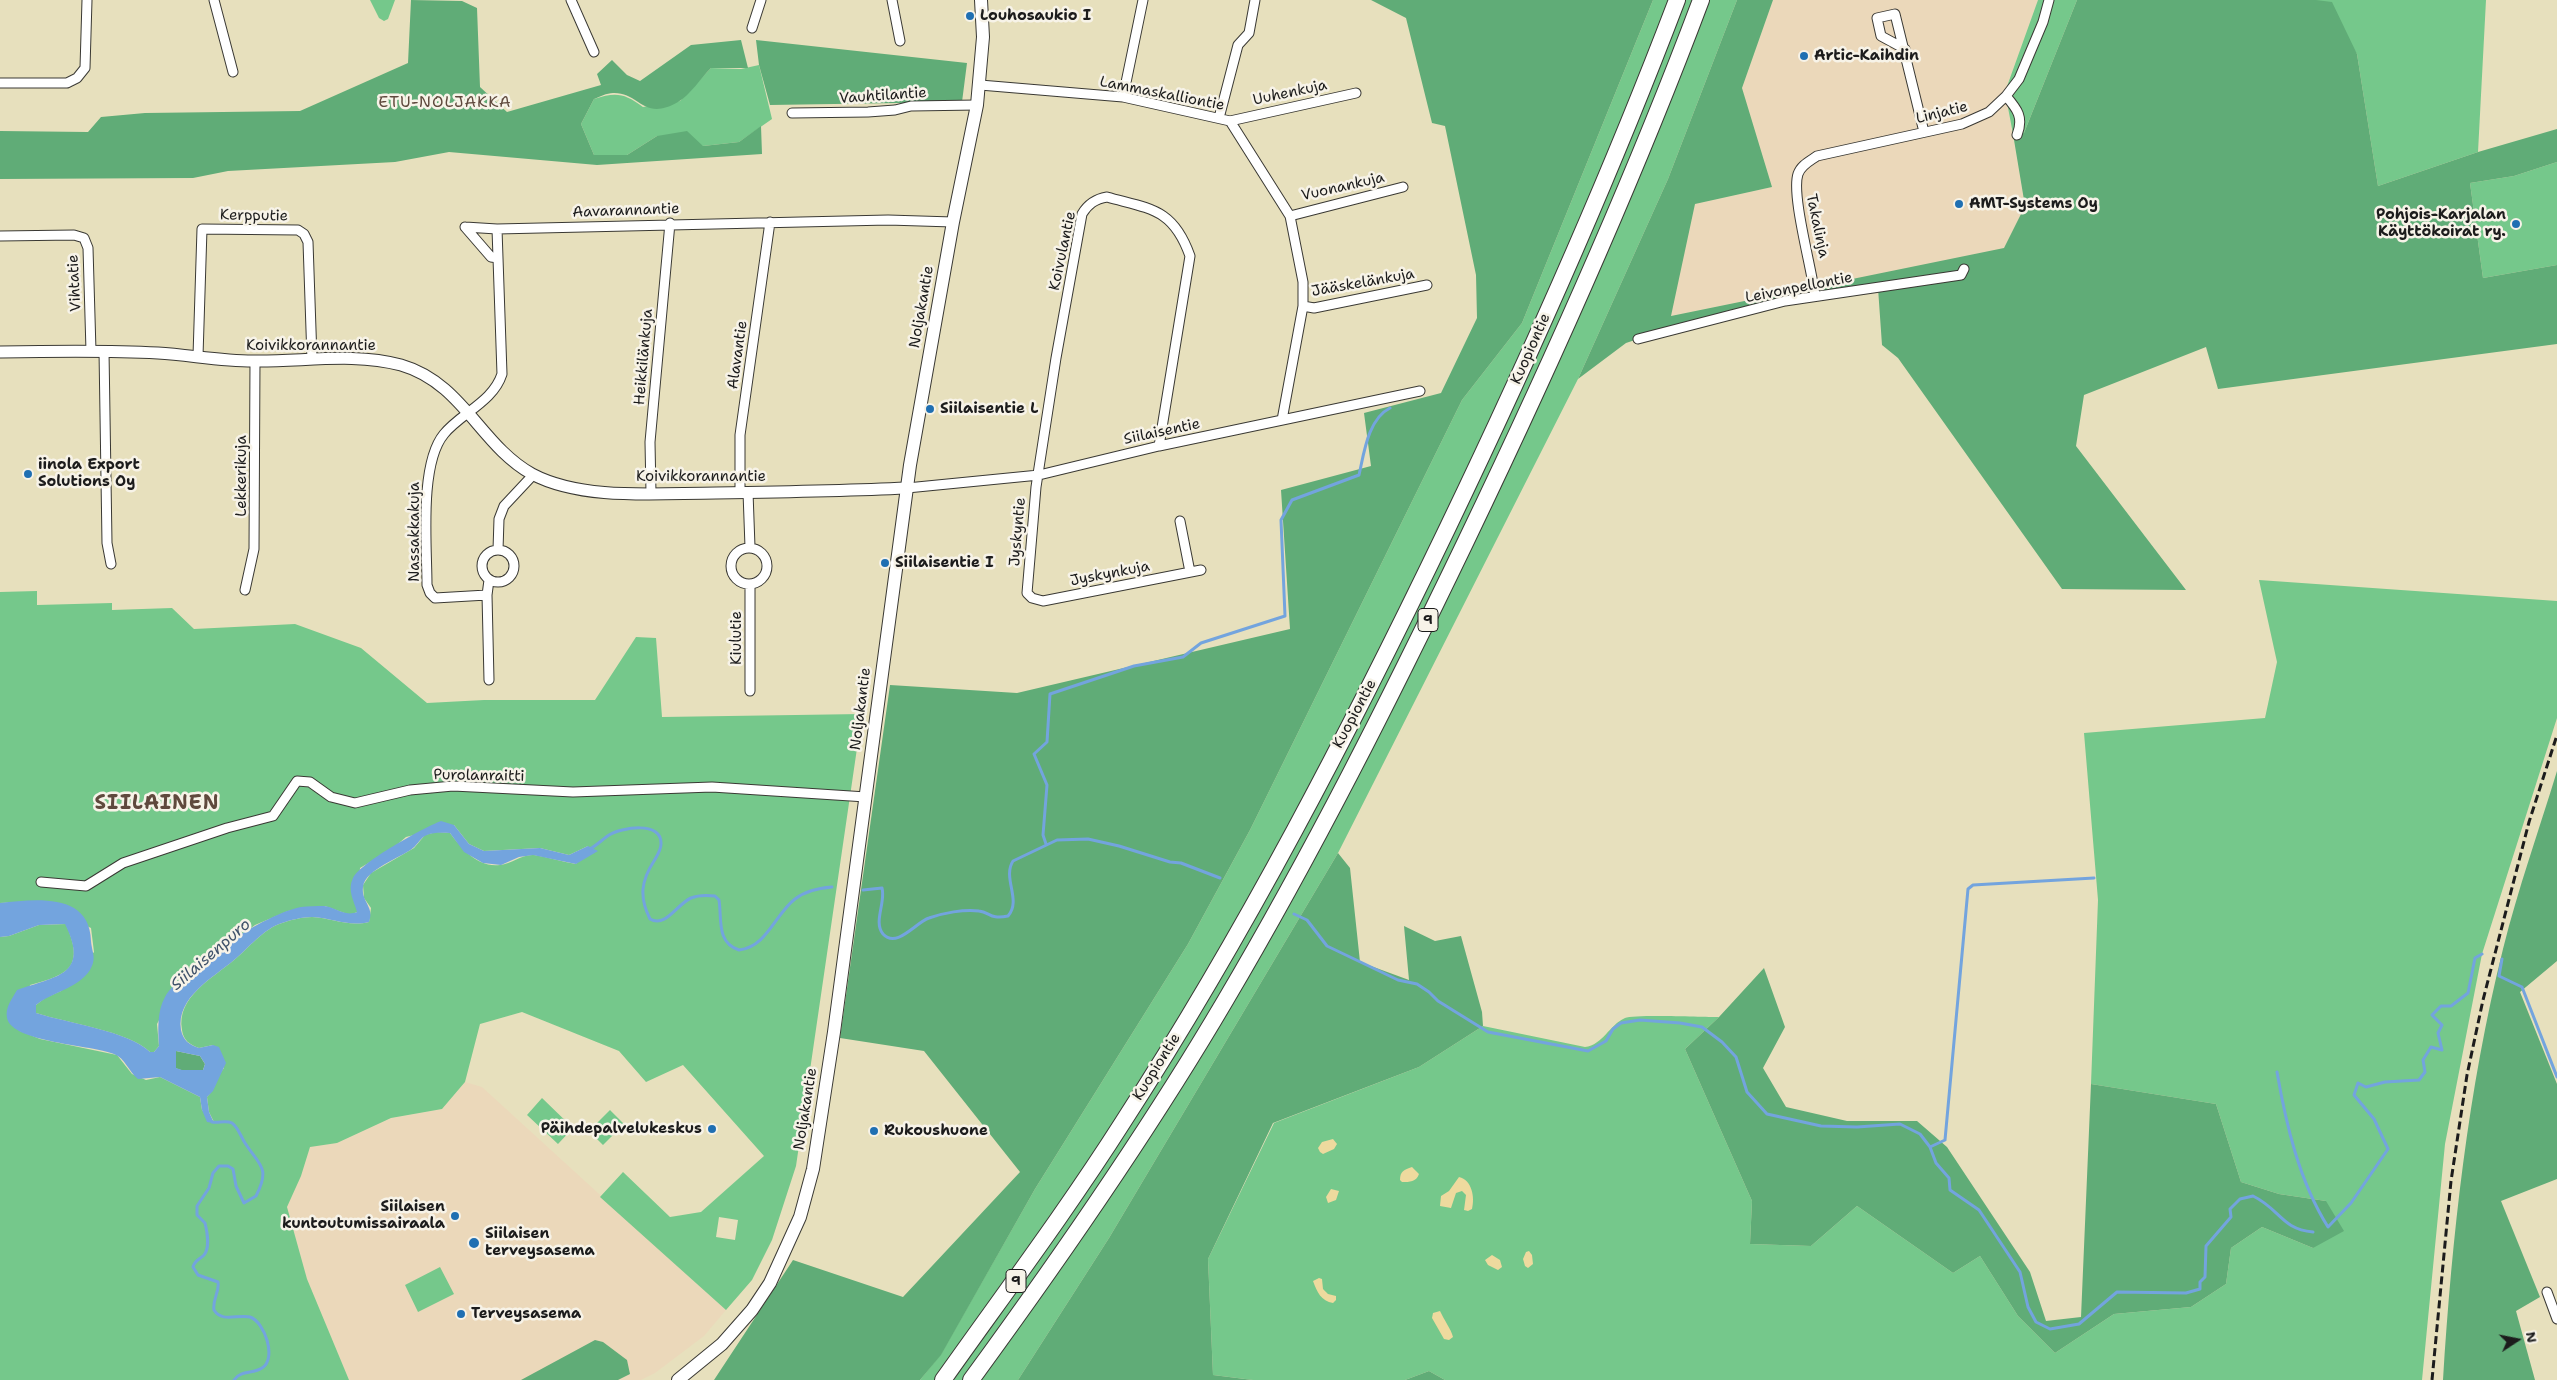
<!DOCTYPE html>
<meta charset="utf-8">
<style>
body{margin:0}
#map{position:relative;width:2557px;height:1380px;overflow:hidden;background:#e7e0bd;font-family:"Shantell Sans",sans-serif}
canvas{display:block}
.north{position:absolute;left:2492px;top:1315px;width:50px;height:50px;-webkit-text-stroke:4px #f7f3e8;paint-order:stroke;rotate:79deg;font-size:14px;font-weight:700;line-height:20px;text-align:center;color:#1c1c1c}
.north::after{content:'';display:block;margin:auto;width:18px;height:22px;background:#1c1c1c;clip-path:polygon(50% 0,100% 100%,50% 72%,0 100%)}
</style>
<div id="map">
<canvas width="2557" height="1380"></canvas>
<div class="north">N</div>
</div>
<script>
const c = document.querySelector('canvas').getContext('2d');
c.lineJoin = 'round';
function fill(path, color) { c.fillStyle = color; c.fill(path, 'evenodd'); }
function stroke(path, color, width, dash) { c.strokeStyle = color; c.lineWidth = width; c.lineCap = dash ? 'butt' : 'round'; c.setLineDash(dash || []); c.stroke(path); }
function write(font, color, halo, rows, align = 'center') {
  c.font = font + ' "Shantell Sans",sans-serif'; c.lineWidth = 5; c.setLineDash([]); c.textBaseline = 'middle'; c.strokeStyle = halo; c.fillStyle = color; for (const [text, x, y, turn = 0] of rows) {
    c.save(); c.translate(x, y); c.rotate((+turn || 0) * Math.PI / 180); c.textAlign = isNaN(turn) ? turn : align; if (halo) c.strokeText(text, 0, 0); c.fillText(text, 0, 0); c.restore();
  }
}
const built = new Path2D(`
 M1773,0h265l-33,91 20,115 -21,43 -334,67 25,-112 77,-17 -30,-99z
 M465,1082l17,5 244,223 -22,26 -49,37 -14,7h-292l-42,-101 -20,-72 14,-31 9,-30 27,-3 54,-25 51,-9z`);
const green = new Path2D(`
 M370,0h25l-7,19 -4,2 -5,-3z
 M1653,0h84l-69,179 -90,200 -240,474 -229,385 -91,142h-98l21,-26 94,-165 153,-245 62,-114 212,-430 60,-77z
 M2038,0h39l-53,133 -11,1 -8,-42z
 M2314,0h172l-8,152 -100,34 -21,-132z
 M759,65l13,54 -33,23 -36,4 -46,-10 -30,19h-33l-13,-31 13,-25c22,-7 30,-6 49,8l37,-6 31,-33 30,1z
 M2557,162v103l-74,13 -13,-95 44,-7z
 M2259,580l298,21v117l-75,236 -37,190 -23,236h-977l-16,-9 -24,9h-152l-40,-5 -5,-116 66,-136 145,-56 64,-41 102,21c18,-2 24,-22 40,-29 9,-4 79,-1 94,-1l-34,32 67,152 -2,43 61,2 46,-40 96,67 27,-17 38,60 37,37 59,-39 77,-7 35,-23 5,-36 31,-21 51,21 13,-47 -47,-7 -38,-12 -25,-78 -125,-20 7,-184 -14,-167 181,-15 12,-56z
 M37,591v14l75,-2v7l60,-2 22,21 101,-5 66,24 66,55 57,-3h111l41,-63 20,1 6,79 200,-3 -66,452 -24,74 -20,40 -26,30 -126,-113 23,-25 47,45 31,-5 63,-56 -81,-91 -37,17 -27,-31 -97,-39 -42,12 -15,58 -23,27 -51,9 -54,25 -27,4 -9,29 -14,31 20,72 42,101h-349v-443l9,-1 30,-11 27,-1c18,42 5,50 -36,61l-10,46 20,8 77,16 15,19 14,6 14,-3 40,20 2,13 12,12 -5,-10 -2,-15c9,-9 9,-20 17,-29l-11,-23 -14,3c-9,-3 -16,-8 -17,-18 -6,-33 31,-52 52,-70 15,-12 29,-31 48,-37 8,-3 21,-6 30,-6 20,1 36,10 57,5l2,-14 -7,-10 -1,-13 8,-12 43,-25 11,-13 11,-3 14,1c12,16 28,35 50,32 12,-1 21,-11 34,-10 14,2 28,7 42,9l12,-18 -19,9 -29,-7 -56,3 -15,-7 -15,-19 -48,12 -14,12 -32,19 -3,44 -7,3 -25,-9 -37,5 -33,14 -17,13 -21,11 -36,29 -24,46 2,22 -5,6h-4c-21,-21 -84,-29 -114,-39v-8l9,-7 16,-7 33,-39 -3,-24 -56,-27 -35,2v-311zM719,1217l19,3 -3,20 -19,-3z
 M542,1098l31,30 -15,16 -31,-29z
 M610,1110l14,14 -21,21 -14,-14z
 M440,1267l14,27 -36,18 -13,-27z`);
const forest = new Path2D(`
 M411,0l51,1 15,7 3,79 27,25 94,-27 -4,-11 15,-14 15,15 13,6 51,-36 50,-5 7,28h-37c-10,10 -21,27 -33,34 -35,20 -38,-10 -65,-9 -6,0 -14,4 -19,6l-13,25 13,31h33l30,-19 30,-5 16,15 36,-4 22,-16 1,28 -165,11 -148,-13 -54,10 -167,9 -35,7 -193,1v-48l88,1 13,-15 44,-4 155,-2 108,-48z
 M1371,0h282l-131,323 -60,77 -212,430 -62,114 -153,245 -94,166 -21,25h-206l79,-120 110,37 117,-125 -96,-121 -84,-13 50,-353 127,8 273,-64 -9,-139 90,-24 -7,-53 77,-20 36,-75 -1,-43 -31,-149 -13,-3 -26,-105z
 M1737,0h36l-31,88 30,99 -77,17 -24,112 333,-68 21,-42 -12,-72 11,-1 53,-133h239l16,2 25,52 21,132 100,-34 79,-23v33l-43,14 -44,7 13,95 74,-13v79l-339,45 -12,-42 -122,48 -8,51 110,144 -124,-1 -164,-231 -16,-13 -4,-57 -63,8 -177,43 -12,4 -48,36 90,-200z
 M756,40l211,23 -5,39 -192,3 -11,-40z
 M2557,771v190l-37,31 37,92v95l-56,22 39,96 -24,14 19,69h-92c9,-144 25,-291 60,-431 15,-60 36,-119 54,-178z
 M1338,853l12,15 10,94 49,18 -5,-54 31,15 26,-5 21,76 1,14 -64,41 -146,56 -65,136 5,116 40,5h-235l91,-142z
 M1764,968l21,59 -22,41 23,39 61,14h70l30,26 83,125 16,49 35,-4 10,-233 125,20 25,78 38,12 47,7 18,30 -31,17 -51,-21 -31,21 -5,36 -35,23 -77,7 -59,39 -37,-37 -38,-60 -27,17 -96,-67 -46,40 -61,-2 2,-43 -67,-152 34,-32z
 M176,1051l24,5 5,8 -2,6h-22l-6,-2z
 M595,1340l8,2 24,18 3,14 -12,6h-97z
 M1429,1371l16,9h-40z`);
const sand = new Path2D(`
 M1333,1139l4,5 -3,5 -11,5 -3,-2 -2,-4 4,-6z
 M1412,1167l7,7c-3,8 -9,8 -17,8l-2,-2c0,-9 4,-10 12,-13z
 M1459,1177c13,3 16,20 13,32l-4,2 -4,-1 2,-15 -4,-4 -6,2 -5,15 -11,-2 1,-10 8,-5z
 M1331,1189l8,2 -3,9 -8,3 -2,-6z
 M1529,1251l3,4 1,9 -5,4 -3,-2 -2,-7 3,-7z
 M1492,1255l8,5 2,7 -4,3 -10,-5 -3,-5z
 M1319,1278l3,1 1,10 5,5 8,2v4l-3,3c-12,-2 -16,-11 -20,-22z
 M1440,1311c4,9 11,18 13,26l-4,3 -5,-1 -12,-21 1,-5z`);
const water = new Path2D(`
 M441,821l13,4 15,19 15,7 56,-3 29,7 19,-9 10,5 -22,13 -43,-9 -14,2 -18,8 -18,-2 -19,-11 -14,-19c-8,0 -15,-1 -23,2 -6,2 -9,9 -14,13 -12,10 -48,21 -50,39 -2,15 12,20 6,35 -21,5 -36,-4 -57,-5 -9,0 -22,3 -30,6 -19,6 -33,25 -48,37 -21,18 -58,37 -53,70 2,10 8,15 18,18l14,-3 6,2 7,16 -13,28 -6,6 2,15 5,11 -7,-1 -5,-12 -2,-13 -40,-20 -22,2c-9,-7 -13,-21 -24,-25 -20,-9 -102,-11 -107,-36 -2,-11 5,-19 10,-28 40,-14 73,-15 48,-66l-26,1 -30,11 -9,1v-34c35,-4 90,-11 91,38 1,12 6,17 -1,29 -13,19 -38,22 -54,35v8c31,10 93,18 114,39h4l5,-6c-1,-16 -2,-35 6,-49 18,-30 102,-84 136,-90 7,-1 16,-1 23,-1 12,1 20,11 33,6 -3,-11 -10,-22 -4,-34 8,-16 70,-50 88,-57zM176,1051l24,5 5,8 -2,6h-21l-6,-2z`);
const stream = new Path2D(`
 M1046,844l-3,-9 4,-50 -13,-31 13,-12 3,-48 84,-28 49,-9 18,-14 84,-27 -4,-96 11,-20 67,-25c5,-22 9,-56 31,-67
 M590,849c7,-4 13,-10 19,-14 12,-7 53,-15 52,9 0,6 -4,12 -7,17 -13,20 -15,36 -4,58 16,9 27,-15 41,-21 7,-3 16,-3 24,-2l4,4c3,18 -3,43 20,50 28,-3 36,-36 56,-51 10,-8 24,-11 37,-12
 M863,890l19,-2c4,14 -9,34 1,46 14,15 33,-12 46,-16 14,-5 35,-9 50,-7 11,1 11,9 29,5 14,-16 -6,-38 5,-55l44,-21 31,-1 31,7 51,16 11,1 39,15
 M1294,914l13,6 20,26 71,34 19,4 12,8 9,9 50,31 100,19 18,-10 7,-12 8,-6 19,-3 40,3 22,4 20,15 14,15 11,35 20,22 54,12 36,1 43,-3 20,10 10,13 6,16 13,15 1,12 29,20 41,62 8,35 8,15 14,7 29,-5 38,-32 69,1 14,-4v-7l5,-5 1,-31 25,-29 -1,-8 10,-10 13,-3c27,13 28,33 60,36
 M2502,959l-3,17 23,11 35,90
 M2277,1072c9,52 22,109 51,155l23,-24 37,-54 -14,-30 -20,-24 4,-12 8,4 19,-5 34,-2 6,-8 -2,-12 8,-13 11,3 -4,-17 4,-8 -10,-10 9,-9h10l17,-13 7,-35 7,-4
 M212,1122c7,1 14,-2 20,1 6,4 9,14 13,20 14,22 26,24 11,53l-12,7 -8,-17 -3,-17 -5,-3h-9l-6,7 -4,15 -12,18v9l8,8c2,8 5,25 -1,32 -5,5 -9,5 -11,12l5,8 20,7c2,9 -6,18 -4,28 8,13 24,4 36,7 15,5 27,42 12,51 -9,6 -21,2 -28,12
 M1930,1147l15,-7 23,-251 5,-4 121,-7`);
const minor = new Path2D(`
 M214,0l19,72
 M571,0l23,52
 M892,0l8,41
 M752,28l9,-28
 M1905,49l-24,-13 -4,-18 18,-4 29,118
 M0,83h67l10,-5 8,-10 2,-68
 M980,85l143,12 107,24 60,95 13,66v24l-21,114
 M2006,96c11,13 18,21 11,39
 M1123,97l20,-97
 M792,113l76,-1 27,-2 16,-4 66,-1
 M1219,118l19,-73 11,-12 6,-33
 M1230,121l126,-28
 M1290,216l113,-29
 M465,227l26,30 7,1
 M465,227l32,2
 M0,236l74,-1 10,3 4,10 3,103
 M1815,296c-3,-27 -24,-101 -17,-122 3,-9 12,-13 19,-18l145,-32 27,-12 17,-16 13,-17 24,-57 6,-22
 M1303,306l11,2 113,-23
 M1638,339l147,-38 176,-26 3,-6
 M104,351l3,192 4,21
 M198,356l4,-127 96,1 6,4 4,8 4,117
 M1159,446l31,-190c-17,-48 -40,-47 -83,-59 -12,2 -19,7 -25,17l-26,144 -20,129 -9,106 5,5 11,3 158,-31
 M907,488l132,-13 120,-29 261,-55
 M748,492l2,55
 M651,493l-1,-51 20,-219
 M740,493v-58l30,-213
 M1180,521l10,51
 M731 566a18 18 0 1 1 36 0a18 18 0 1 1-36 0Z
 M482 566a16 16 0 1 1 32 0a16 16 0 1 1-32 0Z
 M498,550l1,-31 5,-13 29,-31
 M489,580l-2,15 -52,3 -5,-5 -3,-8c0,-39 -8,-121 17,-151 17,-21 49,-32 58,-60l-5,-145 391,-9 65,2
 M750,584v107
 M245,590l9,-41 1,-188
 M487,595l2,85
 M41,882l45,4 37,-23 104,-35 46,-12 24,-35 13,1 21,15 24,6 55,-13 43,-4 120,6 139,-5 154,10
 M2547,1292l10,27`);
const tertiary = new Path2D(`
 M0,352c53,-1 105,-2 158,1 32,2 63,8 95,8 49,1 101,-9 148,4 62,18 79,80 131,109 51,27 127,19 184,19 64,-1 128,-2 191,-5`);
const secondary = new Path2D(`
 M678,1380l44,-36 30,-34 18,-27 30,-66 13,-48 21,-137 76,-567 43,-243 24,-117 6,-68 -2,-37`);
const motorway = new Path2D(`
 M943,1380c61,-86 124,-170 180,-258 123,-190 227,-391 325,-595 83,-173 161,-348 229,-527
 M971,1380c90,-123 177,-248 254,-379 88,-149 166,-304 241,-460 85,-177 166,-357 235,-541`);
const rail = new Path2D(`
 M2432,1380l19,-199 16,-106 16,-75 46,-178 28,-87`);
const markers = [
 [970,16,5,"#1f6fb2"],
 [1804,56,5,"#1f6fb2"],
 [1959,204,5,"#1f6fb2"],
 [2516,224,5,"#1f6fb2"],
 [930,409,5,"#1f6fb2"],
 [28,474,5,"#1f6fb2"],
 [885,563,5,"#1f6fb2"],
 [712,1129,5,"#1f6fb2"],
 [874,1131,5,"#1f6fb2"],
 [455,1216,5,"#1f6fb2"],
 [474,1243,6,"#1f6fb2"],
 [461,1314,5,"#1f6fb2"]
];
const shields = [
 [1428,620,20],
 [1016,1281,20]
];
const shieldNames = [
 ["9",1428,620],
 ["9",1016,1281]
];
const poiNames = [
 ["Louhosaukio I",980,16],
 ["Artic-Kaihdin",1814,56],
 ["AMT-Systems Oy",1969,204],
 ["Pohjois-Karjalan",2506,215,"right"],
 ["Käyttökoirat ry.",2506,232,"right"],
 ["Siilaisentie L",940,409],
 ["iinola Export",38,465],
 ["Solutions Oy",38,482],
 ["Siilaisentie I",895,563],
 ["Päihdepalvelukeskus",702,1129,"right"],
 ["Rukoushuone",884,1131],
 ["Siilaisen",445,1207,"right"],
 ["kuntoutumissairaala",445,1224,"right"],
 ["Siilaisen",485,1234],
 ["terveysasema",485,1251],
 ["Terveysasema",471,1314]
];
const streetNames = [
 ["Uuhenkuja",1290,93,-12],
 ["Lammaskalliontie",1162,94,11],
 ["Vauhtilantie",883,96,-4],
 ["Linjatie",1942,113,-14],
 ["Vuonankuja",1343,187,-13],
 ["Aavarannantie",626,211,-2],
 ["Kerpputie",254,216,1],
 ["Takalinja",1817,226,78],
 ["Koivulantie",1063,251,-78],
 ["Vihtatie",75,283,-93],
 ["Jääskelänkuja",1363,283,-10],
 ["Leivonpellontie",1799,288,-11],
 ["Noljakantie",922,307,-80],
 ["Koivikkorannantie",311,346],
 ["Kuopiontie",1531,349,-66],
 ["Alavantie",738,355,-82],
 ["Heikkilänkuja",644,357,-85],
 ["Siilaisentie",1162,432,-12],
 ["Lekkerikuja",242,476,-90],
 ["Koivikkorannantie",701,477],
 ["Nassakkakuja",415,532,-90],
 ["Jyskyntie",1018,532,-85],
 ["Jyskynkuja",1110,574,-11],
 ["Kiulutie",737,638,-90],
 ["Noljakantie",861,709,-83],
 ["Kuopiontie",1355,714,-62],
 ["Purolanraitti",479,776,1],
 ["Kuopiontie",1157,1067,-58],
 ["Noljakantie",806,1109,-81]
];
const neighbourhoodNames = [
 ["ETU-NOLJAKKA",445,103]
];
const waterNames = [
 ["Siilaisenpuro",211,955,-41]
];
const districtNames = [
 ["SIILAINEN",157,804]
];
fill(built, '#ebd8ba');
fill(green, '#75c88b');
fill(forest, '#60ac77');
fill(sand, '#eeda9e');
fill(water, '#73a4de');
stroke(stream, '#73a4de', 3);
stroke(minor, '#3a3934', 11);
stroke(tertiary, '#3a3934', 13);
stroke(secondary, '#3a3934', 14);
stroke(motorway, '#3a3934', 18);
stroke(minor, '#fff', 9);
stroke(tertiary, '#fff', 11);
stroke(secondary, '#fff', 12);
stroke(motorway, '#fff', 16);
stroke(rail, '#1c1c1c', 3, [8, 4]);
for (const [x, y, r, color] of markers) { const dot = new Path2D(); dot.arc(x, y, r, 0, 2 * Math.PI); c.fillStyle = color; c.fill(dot); stroke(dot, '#f7f3e8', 2); }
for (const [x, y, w] of shields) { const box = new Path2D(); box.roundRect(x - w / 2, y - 11.5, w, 23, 4); c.fillStyle = '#f7f3e8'; c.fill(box); stroke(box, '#1c1c1c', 1); }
write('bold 14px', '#1c1c1c', null, shieldNames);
write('bold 15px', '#1c1c1c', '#f7f3e8', poiNames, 'left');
write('15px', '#1c1c1c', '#f7f3e8', streetNames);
c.letterSpacing = '1px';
write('16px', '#5f493d', '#f7f3e8', neighbourhoodNames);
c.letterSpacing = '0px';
write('italic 16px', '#3f526a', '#f7f3e8', waterNames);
c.letterSpacing = '1px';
write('bold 20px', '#5f493d', '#f7f3e8', districtNames);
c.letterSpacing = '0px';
</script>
